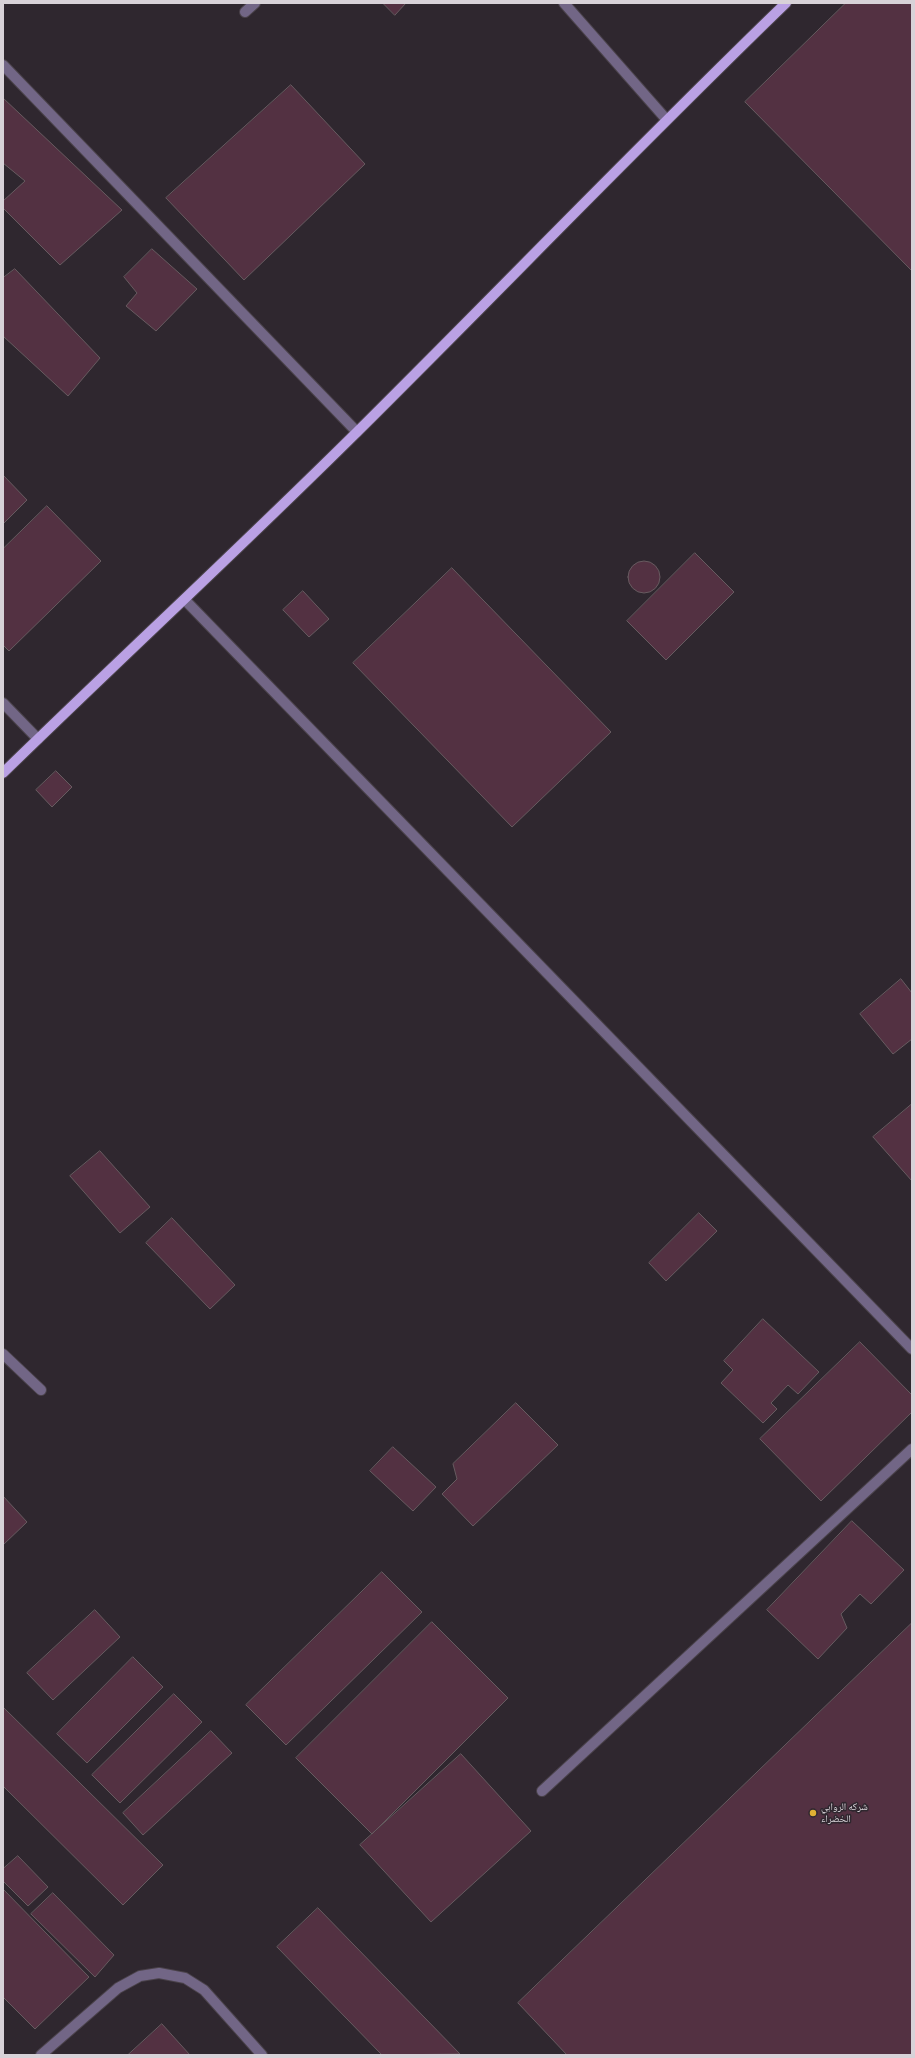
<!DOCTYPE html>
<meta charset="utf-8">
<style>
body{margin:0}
#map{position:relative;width:915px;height:2058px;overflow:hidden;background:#2f272f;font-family:"Fira Sans Condensed",sans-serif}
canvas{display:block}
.frame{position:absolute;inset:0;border:4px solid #d8d2d8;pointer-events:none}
</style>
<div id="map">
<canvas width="915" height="2058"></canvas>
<div class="frame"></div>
</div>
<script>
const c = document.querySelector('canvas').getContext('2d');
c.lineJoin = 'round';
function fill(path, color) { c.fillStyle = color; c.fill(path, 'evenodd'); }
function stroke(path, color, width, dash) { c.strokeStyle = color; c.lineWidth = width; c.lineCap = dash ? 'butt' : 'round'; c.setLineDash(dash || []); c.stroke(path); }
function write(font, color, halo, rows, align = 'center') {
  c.font = font + ' "Fira Sans Condensed","Noto Naskh Arabic",sans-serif'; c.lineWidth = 3; c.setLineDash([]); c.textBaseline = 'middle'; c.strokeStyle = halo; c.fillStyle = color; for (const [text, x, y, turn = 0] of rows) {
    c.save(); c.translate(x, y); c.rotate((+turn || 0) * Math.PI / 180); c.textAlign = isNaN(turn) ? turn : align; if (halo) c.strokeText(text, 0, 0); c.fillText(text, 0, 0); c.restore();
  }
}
const building = new Path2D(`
 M383,3h23l-11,12z
 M846,3h66v268l-167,-169z
 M291,85l74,79 -121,116 -78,-82z
 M3,98l119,112 -62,55 -57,-57v-7l22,-20 -22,-18z
 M152,249l45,40 -41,42 -30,-25 11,-13 -13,-16z
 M15,269l85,89 -32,38 -65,-60v-58z
 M3,475l24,25 -24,24z
 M47,506l54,55 -92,90 -6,-6v-96z
 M695,553l39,39 -68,68 -39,-39z
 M628 577a16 16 0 1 1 32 0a16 16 0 1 1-32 0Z
 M452,568l159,164 -99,95 -159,-164z
 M303,591l26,28 -20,18 -26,-27z
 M56,771l16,16 -20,20 -16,-17z
 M901,979l11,14v46l-19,15 -33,-40z
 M912,1104v77l-39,-44z
 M100,1151l50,56 -30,26 -50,-57z
 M699,1213l18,18 -51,50 -17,-18z
 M172,1218l63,67 -25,24 -64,-66z
 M763,1319l56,53 -21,22 -10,-9 -17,18 6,6 -14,14 -42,-40 12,-13 -9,-9z
 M860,1342l52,53v17l-91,89 -61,-62z
 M516,1403l42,42 -85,81 -31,-32 15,-15 -4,-15z
 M393,1447l43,40 -23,24 -43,-40z
 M3,1496l24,26 -24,23z
 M852,1521l52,49 -33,34 -11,-10 -19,20 6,14 -29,31 -51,-49z
 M382,1572l40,40 -136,133 -40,-40z
 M95,1610l25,27 -67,63 -26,-27z
 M432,1622l76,76 -136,136 -76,-76z
 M912,1623v432h-345l-49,-52z
 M133,1657l30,30 -76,76 -30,-29z
 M174,1694l28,28 -82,81 -28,-28z
 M3,1707l160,158 -40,40 -120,-119z
 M211,1731l21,22 -89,82 -20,-22z
 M461,1754l70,77 -100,91 -71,-77z
 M18,1856l30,31 -20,19 -25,-25v-12z
 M3,1889l86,88 -54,52 -32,-32z
 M53,1893l61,62 -19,22 -64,-63z
 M318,1908l142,146 -78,1 -105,-108z
 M162,2024l28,31h-62z`);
const minor = new Path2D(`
 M564,3l102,116
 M245,12l10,-9
 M3,65l354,367
 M185,600l727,749
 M3,703l35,36
 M3,1354l38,36
 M542,1791l370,-342
 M41,2055l77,-67 22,-12 19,-3 26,5 19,12 58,65`);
const major = new Path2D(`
 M3,773c117,-114 237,-225 354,-341 143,-142 283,-288 429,-429`);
const markers = [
 [813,1813,4,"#e0b034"]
];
const poiNames = [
 ["شركه الروابي",821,1807],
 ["الخضراء",821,1819]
];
fill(building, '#533142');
stroke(building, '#675b60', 1);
stroke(minor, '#4a424a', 12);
stroke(major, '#4a424a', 12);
stroke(minor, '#726686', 10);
stroke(major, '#baa1e4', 10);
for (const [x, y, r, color] of markers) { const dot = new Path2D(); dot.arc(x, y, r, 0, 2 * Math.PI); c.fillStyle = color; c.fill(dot); stroke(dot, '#2f272f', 1.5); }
write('10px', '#d8d2d8', '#2f272f', poiNames, 'left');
</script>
